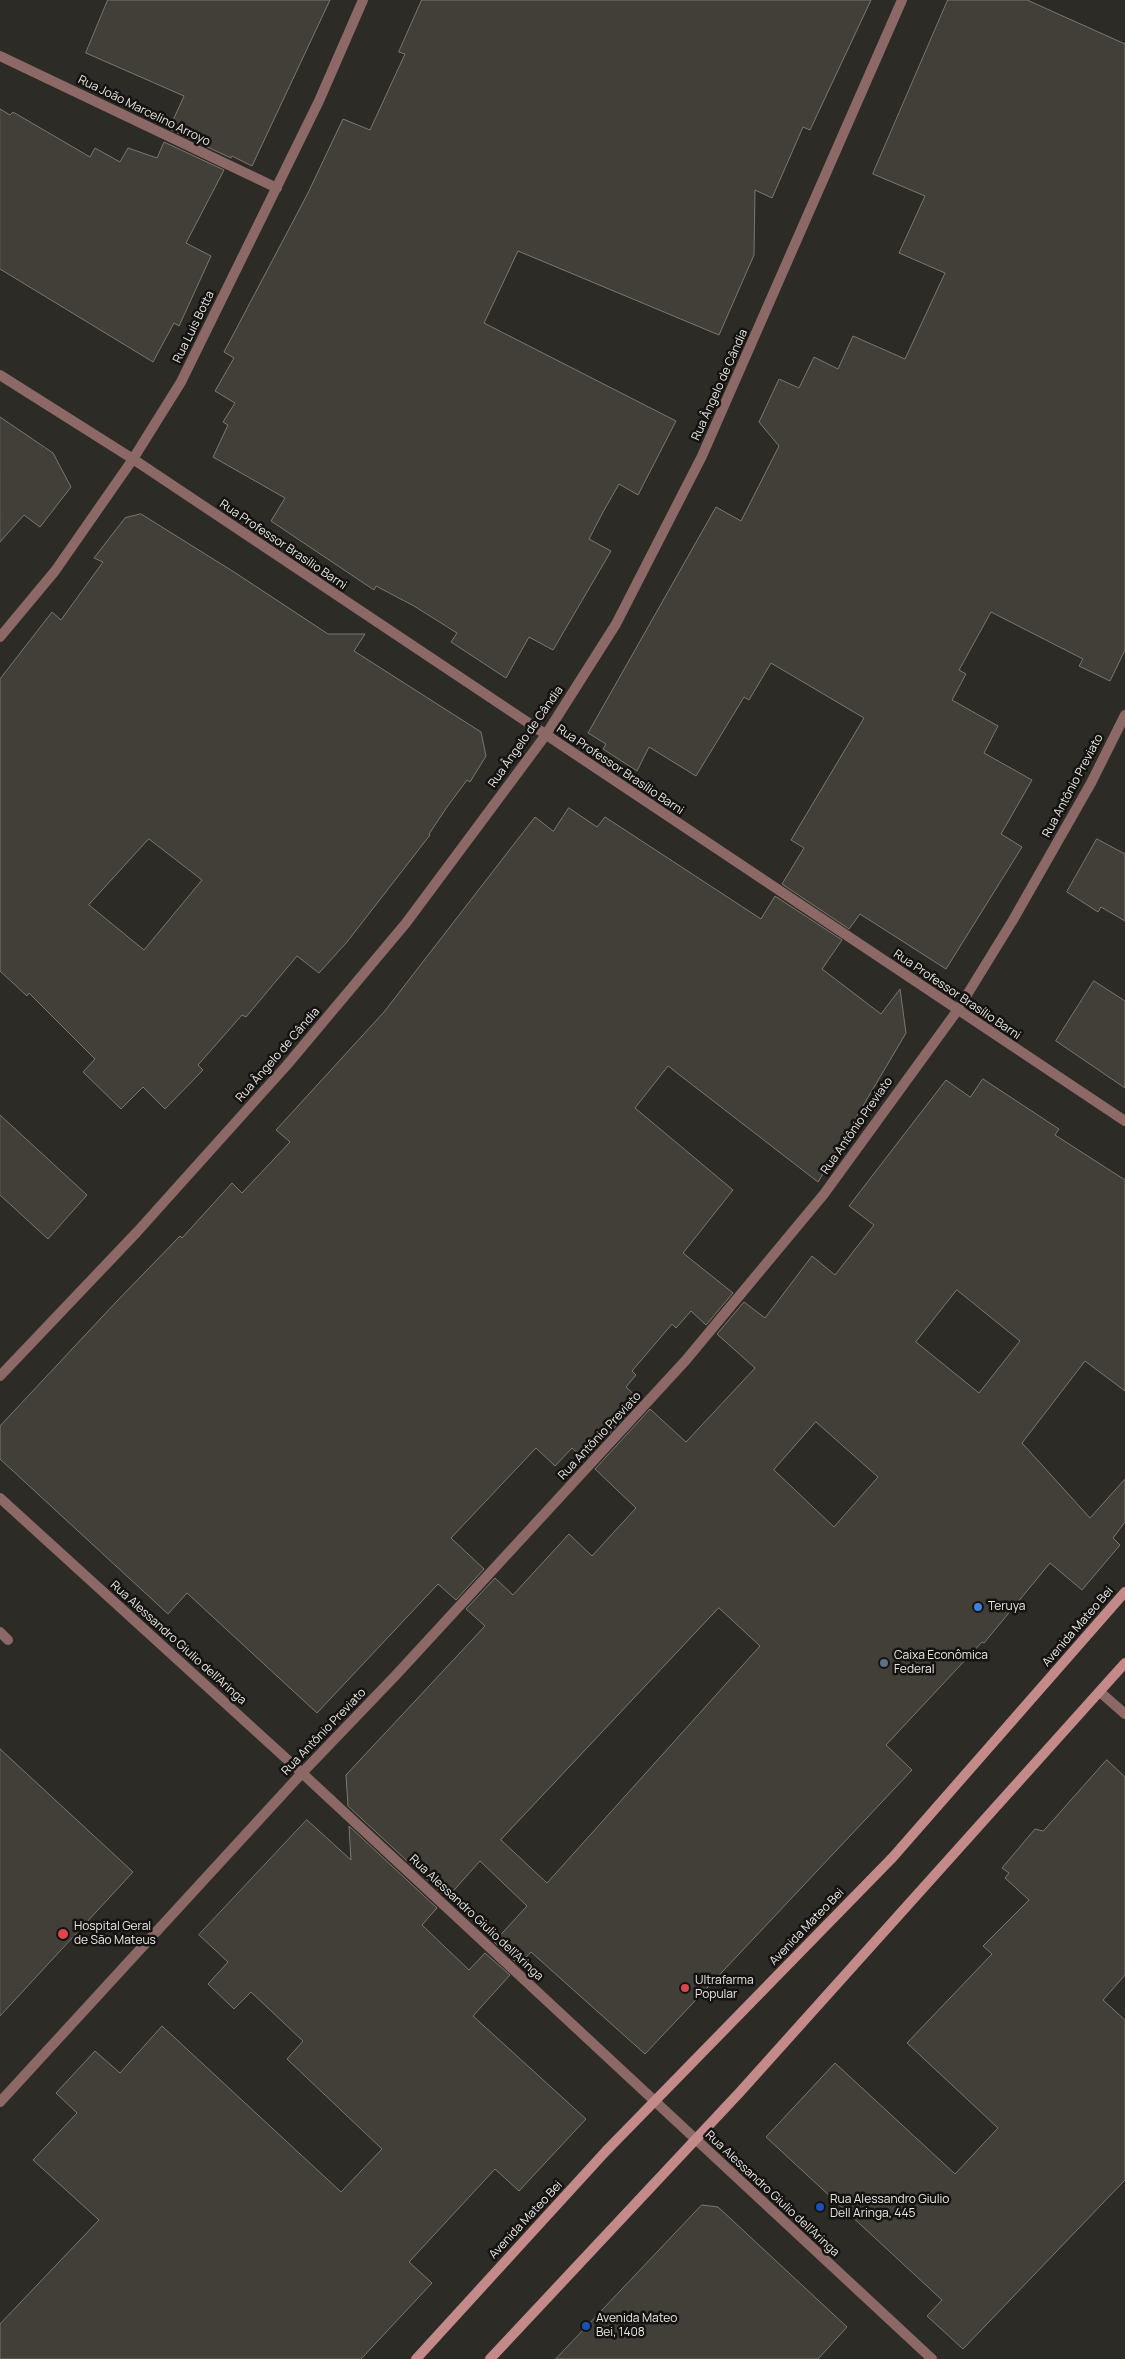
<!DOCTYPE html>
<meta charset="utf-8">
<style>
body{margin:0}
canvas{display:block;background:#2d2b25}
</style>
<canvas width="1125" height="2359"></canvas>
<script>
const c = document.querySelector('canvas').getContext('2d');
c.lineJoin = 'round';
function fill(path, color) { c.fillStyle = color; c.fill(path, 'evenodd'); }
function stroke(path, color, width, dash) { c.strokeStyle = color; c.lineWidth = width; c.lineCap = dash ? 'butt' : 'round'; c.setLineDash(dash || []); c.stroke(path); }
function write(font, color, halo, rows, align = 'center') {
  c.font = font + ' Manrope,sans-serif'; c.lineWidth = 5; c.setLineDash([]); c.textBaseline = 'middle'; c.strokeStyle = halo; c.fillStyle = color; for (const [text, x, y, turn = 0] of rows) {
    c.save(); c.translate(x, y); c.rotate((+turn || 0) * Math.PI / 180); c.textAlign = isNaN(turn) ? turn : align; if (halo) c.strokeText(text, 0, 0); c.fillText(text, 0, 0); c.restore();
  }
}
const building = new Path2D(`
 M108,0h222l-78,166 -20,-10 -1,2 -62,-29 15,-33 -98,-43z
 M422,0h449l-61,130 -7,-3 -31,71 -17,-8 -1,65 -35,80 -201,-84 -34,72 192,98 -38,74 -19,-11 -16,28 -14,27 22,12 -58,99 -24,-13 -23,41 -55,-36 6,-9 -43,-27 -38,-20 -2,4 -103,-69 14,-23 -72,-41 15,-32 -5,-3 12,-19 -20,-12 19,-33 -10,-6 84,-159 35,-74 27,11 35,-76 -6,-2z
 M948,0h79l98,44v606l-15,31 -31,-15 4,-7 -92,-47 -32,58 7,4 -14,26 46,26 -14,27 48,27 -31,54 21,13 -76,122 -86,-55 -11,15 -67,-45 22,-36 -13,-8 73,-122 -93,-55 -22,37 -5,-3 -48,79 -47,-29 -12,24 -34,-22 3,-5 -18,-11 128,-226 25,14 38,-75 -20,-24 20,-43 20,9 15,-31 24,12 15,-33 52,23 40,-86 -46,-20 26,-57 -52,-22z
 M0,109l10,6 3,-3 77,45 5,-9 25,14 8,-14 29,10 7,-16 60,28 -38,73 25,13 -32,70 -5,-3 -21,39 -153,-93z
 M0,417l53,36 18,34 -31,40 -16,-12 -24,27z
 M141,514l93,58 94,62h37l-11,17 127,81 5,24 -16,26 -3,-2 -20,27 -18,27 1,1 -83,107 -28,31 -22,-17 -51,61 -4,-2 -44,50 5,5 -38,39 -22,-22 -22,22 -38,-37 12,-13 -66,-66 -2,3 -27,-25v-292l52,-67 9,8 42,-58 -9,-4 31,-40zM149,839l53,41 -58,70 -55,-45z
 M569,808l28,19 8,-10 156,102 14,-23 67,44 -20,29 59,45 19,-25 6,44 -88,149 -150,-116 -33,42 98,82 -50,63 50,40 -27,32 -15,-14 -15,17 -4,-4 -40,47 4,4 -10,12 14,13 -55,60 -13,-12 -17,18 -19,-18 -85,90 33,31 -28,31 -18,-16 -121,129 -130,-120 -19,21 -168,-155v-33l117,-125 63,-65 2,2 50,-55 10,10 48,-51 -14,-12 108,-118 151,-195 18,14z
 M1097,839l28,15v67l-24,-14 -3,5 -31,-20z
 M1094,981l31,20v87l-69,-47z
 M983,1079l76,50 -4,6 70,45v211l-40,-30 -63,82 68,75 35,-39v43l-12,16 7,7 -38,45 -32,-27 -66,80 -2,-1 -96,103 26,25 -267,284 -114,-102 -12,13 -25,-23 33,-36 -47,-45 -33,37 -99,-92 -2,-31 139,-149 -19,-17 29,-31 18,17 56,-61 23,22 21,-23 23,-25 -41,-39 55,-60 36,33 69,-74 -38,-34 27,-32 21,16 47,-62 23,19 39,-50 -25,-19 97,-126 24,17zM957,1290l63,51 -41,52 -63,-51zM816,1422l62,55 -44,50 -60,-57zM719,1608l41,38 -213,237 -46,-43z
 M0,1115l87,80 -39,44 -48,-44z
 M0,1749l133,123 -133,144z
 M1107,1760l18,17v198l-22,25 22,20v160l-162,169 -36,-33 15,-16 -176,-163 69,-74 120,111 43,-46 -91,-85 85,-89 -9,-8 46,-46 -24,-22 4,-5 -7,-5 33,-39 8,2z
 M307,1820l44,40 -2,-34 88,82 -15,17 47,45 16,-17 25,22 -37,41 113,103 -67,72 -24,-22 -86,93 23,21 -71,76h-361v-35l99,-104 -66,-60 44,-47 -21,-20 39,-42 25,22 42,-47 179,166 41,-43 -95,-90 16,-18 -52,-49 -17,17 -26,-25 20,-22 -29,-27z
 M702,2205l16,2 129,120 -29,32h-262z`);
const lane = new Path2D(`
 M0,1632l8,8
 M1100,1692l25,22`);
const street = new Path2D(`
 M0,56l277,132
 M0,375l133,84 992,662
 M0,637l55,-66 78,-112 48,-77 138,-281 44,-101
 M0,1376l137,-144 150,-167 119,-142 139,-187 71,-112 86,-168 200,-456
 M0,1498l302,275 630,586
 M0,2102l302,-329 94,-98 290,-315 138,-166 133,-183 56,-91 78,-137 34,-68`);
const secondary = new Path2D(`
 M416,2359l190,-208 287,-294 232,-265
 M490,2359l250,-267 385,-429`);
const markers = [
 [978,1607,5,"#3f7fe0"],
 [884,1663,5,"#5c6f8a"],
 [63,1934,6,"#e0444e"],
 [685,1988,5,"#e0444e"],
 [820,2207,5,"#1a4fb4"],
 [586,2326,5,"#1a4fb4"]
];
const streetNames = [
 ["Rua João Marcelino Arroyo",144,111,26],
 ["Rua Luis Botta",194,327,-64],
 ["Rua Ângelo de Cândia",720,385,-66],
 ["Rua Professor Brasílio Barni",283,545,34],
 ["Rua Ângelo de Cândia",526,737,-55],
 ["Rua Professor Brasílio Barni",620,770,34],
 ["Rua Antônio Previato",1073,786,-62],
 ["Rua Professor Brasílio Barni",957,995,34],
 ["Rua Ângelo de Cândia",278,1055,-49],
 ["Rua Antônio Previato",857,1126,-55],
 ["Rua Antônio Previato",600,1436,-47],
 ["Avenida Mateo Bei",1078,1627,-49],
 ["Rua Alessandro Giulio dell'Aringa",178,1643,42],
 ["Rua Antônio Previato",324,1732,-46],
 ["Rua Alessandro Giulio dell'Aringa",476,1918,43],
 ["Avenida Mateo Bei",807,1927,-46],
 ["Rua Alessandro Giulio dell'Aringa",772,2194,43],
 ["Avenida Mateo Bei",526,2220,-47]
];
const poiNames = [
 ["Teruya",988,1607],
 ["Caixa Econômica",894,1656],
 ["Federal",894,1670],
 ["Hospital Geral",74,1927],
 ["de São Mateus",74,1941],
 ["Ultrafarma",695,1981],
 ["Popular",695,1995],
 ["Rua Alessandro Giulio",830,2200],
 ["Dell Aringa, 445",830,2214],
 ["Avenida Mateo",596,2319],
 ["Bei, 1408",596,2333]
];
fill(building, '#423f38');
stroke(building, '#7a776f', 1);
stroke(lane, '#8c6867', 10);
stroke(street, '#8c6867', 10);
stroke(secondary, '#c38a89', 10);
for (const [x, y, r, color] of markers) { const dot = new Path2D(); dot.arc(x, y, r, 0, 2 * Math.PI); c.fillStyle = color; c.fill(dot); stroke(dot, '#151311', 2); }
write('12px', '#e8e6e2', '#151311', streetNames);
write('12px', '#e8e6e2', '#151311', poiNames, 'left');
</script>
